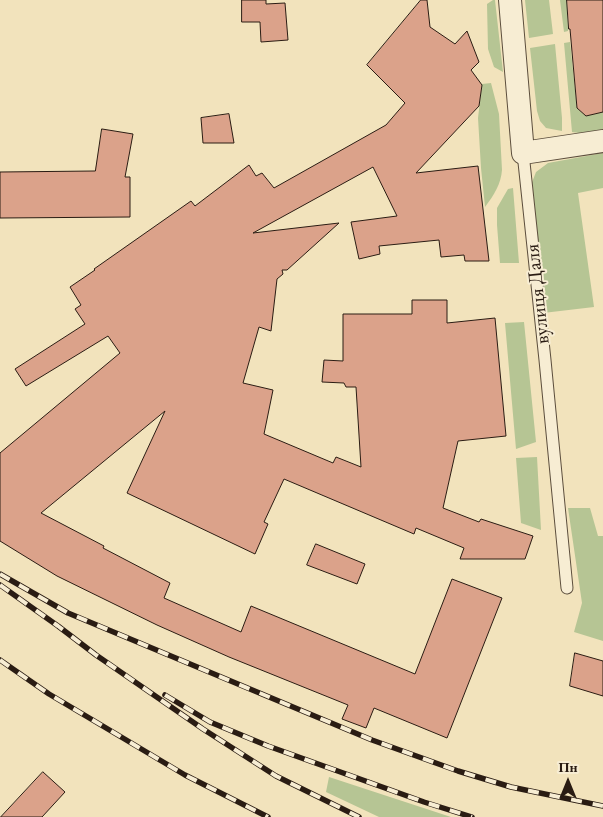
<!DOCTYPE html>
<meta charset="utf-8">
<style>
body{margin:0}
#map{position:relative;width:603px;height:817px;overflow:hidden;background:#f2e3bc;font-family:"EB Garamond",serif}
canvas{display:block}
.north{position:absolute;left:543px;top:757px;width:50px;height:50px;-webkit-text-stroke:4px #f7edd3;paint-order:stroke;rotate:0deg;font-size:14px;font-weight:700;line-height:20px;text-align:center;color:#2a1c13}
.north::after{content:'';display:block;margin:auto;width:18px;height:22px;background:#2a1c13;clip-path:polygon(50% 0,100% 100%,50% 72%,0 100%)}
</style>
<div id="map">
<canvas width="603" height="817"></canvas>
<div class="north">Пн</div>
</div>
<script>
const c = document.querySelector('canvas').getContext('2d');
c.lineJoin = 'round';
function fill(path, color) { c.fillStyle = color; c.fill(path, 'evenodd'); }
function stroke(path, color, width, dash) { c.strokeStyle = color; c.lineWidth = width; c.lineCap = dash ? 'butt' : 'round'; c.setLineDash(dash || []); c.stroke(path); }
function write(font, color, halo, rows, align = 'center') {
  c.font = font + ' "EB Garamond",serif'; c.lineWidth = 4; c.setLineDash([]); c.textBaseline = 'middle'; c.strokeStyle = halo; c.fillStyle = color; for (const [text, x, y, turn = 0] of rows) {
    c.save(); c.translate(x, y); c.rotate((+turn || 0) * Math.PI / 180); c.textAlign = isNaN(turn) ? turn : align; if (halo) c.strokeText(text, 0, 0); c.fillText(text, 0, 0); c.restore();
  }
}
const green = new Path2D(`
 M493,0h2l8,72 -9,-5 -6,-18 -1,-45z
 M525,0h24l4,34 -24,4z
 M560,0h7l1,31 -4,1z
 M570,42l7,66 9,8 17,-4v18l-24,3 -7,-1 -8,-89z
 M555,44l7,74v13l-16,-3 -6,-7 -3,-10 -7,-63z
 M491,83l8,31 3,56c-1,14 -8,25 -17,37l-4,-39 -3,-50 4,-34z
 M603,153v35l-25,5 16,114 -51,6 -12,-128 5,-13 12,-9z
 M513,188l6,75h-19l-3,-38v-17l11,-19z
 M524,322l12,120 -20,7 -11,-126z
 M537,457l4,73 -20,-7 -5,-65z
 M568,508h22l8,28h5v105l-29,-9 8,-29z
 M329,777l122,40h-72l-53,-25z`);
const building = new Path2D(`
 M242,0h24v4l19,-1 3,37 -27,2 -1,-20h-18z
 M421,0h6l3,27 25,17 12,-13 12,31 -8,8 11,15 -3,21 -63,67 62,-7 11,95h-24l-1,-6 -23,2 -2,-17 -60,6 1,8 -21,5 -8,-37 46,-6 -24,-49 -120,66 86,-10 -52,47h-5l1,4 -6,5 -6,52 -12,-4 -16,56 30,7 -9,44 69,29 3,-6 25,10 -5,-80h-10l-2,-4 -22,-1 2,-22 19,1v-47h69v-14h35v23l48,-5 11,118 -48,5 -15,67 36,14 2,-3 52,17 -8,23h-65l4,-11 -48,-20 -2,6 -130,-55 -20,43 4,2 -13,30 -128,-61 38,-82 -124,102 63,33 -1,2 67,35 -6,15 77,34 10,-26 164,68 37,-95 50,19 -55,140 -73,-30 -8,20 -24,-9 6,-14 -119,-48 -72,-32 -100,-49 -57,-35v-88l120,-100 -12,-17 -82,50 -11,-17 70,-45 -10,-15 6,-4 -11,-18 25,-17 -1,-1 97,-68 4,5 54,-41 7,11 6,-3 12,15 112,-63 19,-22 -38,-38z
 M567,0h36v112l-17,4 -9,-8 -7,-79h-1z
 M229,114l5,29h-31l-2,-25z
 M102,129l31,5 -8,43h5v40l-130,1v-46l95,-1z
 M316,544l49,20 -8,20 -50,-19z
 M575,653l28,8v35l-33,-10z
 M43,772l22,20 -23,25h-41z`);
const service = new Path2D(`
 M523,153l22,207 22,228`);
const minor = new Path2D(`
 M510,0l13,153 80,-12`);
const rail = new Path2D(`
 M0,574l68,39 304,127 86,31 53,16 92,19
 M0,585l58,41 38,29 107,74 73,47 83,41
 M0,660l49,34 136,81 83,42
 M165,695l45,27 58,24 156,56 48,15`);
const streetNames = [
 ["вулиця Даля",538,294,-96]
];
fill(green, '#b6c594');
fill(building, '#dba28a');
stroke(building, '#2a1c13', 1);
stroke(service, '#5c4e3d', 13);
stroke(minor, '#5c4e3d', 24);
stroke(service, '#f7edd3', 11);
stroke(minor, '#f7edd3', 22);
stroke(rail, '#2a1c13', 5.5);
stroke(rail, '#f7edd3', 4, [11]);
write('20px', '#2a1c13', '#f7edd3', streetNames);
</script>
